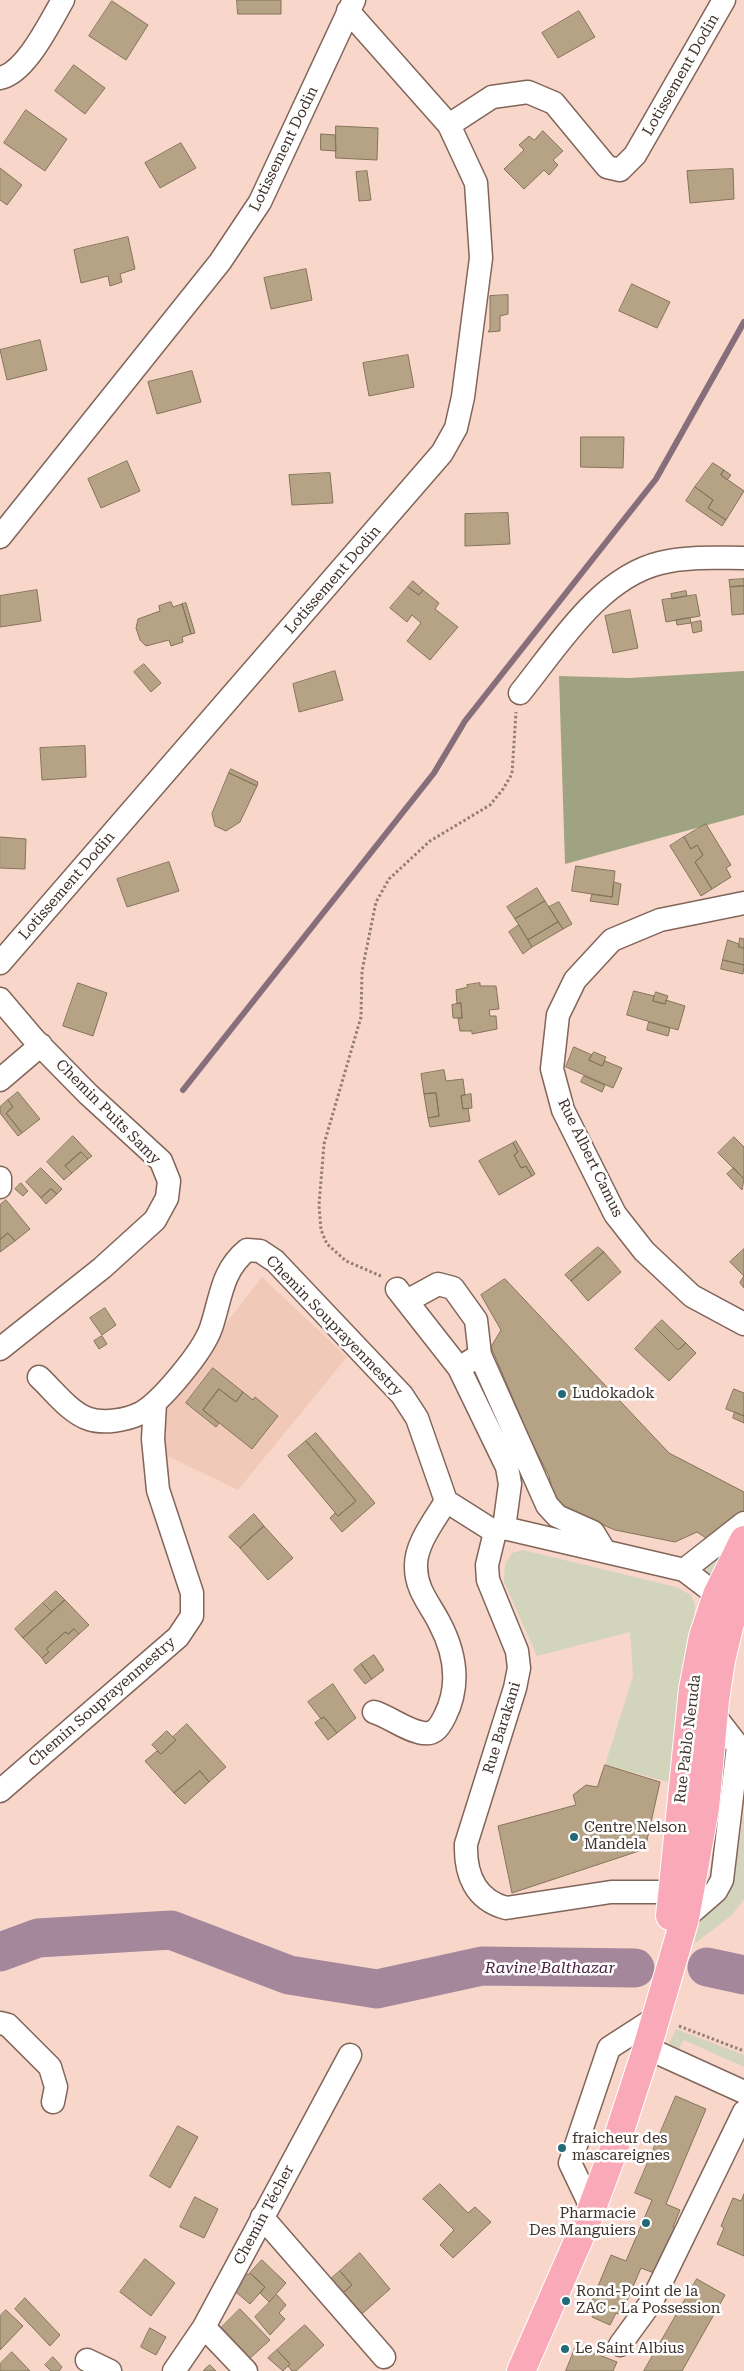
<!DOCTYPE html>
<meta charset="utf-8">
<style>
body{margin:0}
canvas{display:block;background:#f8d7ca}
</style>
<canvas width="744" height="2371"></canvas>
<script>
const c = document.querySelector('canvas').getContext('2d');
c.lineJoin = 'round';
function fill(path, color) { c.fillStyle = color; c.fill(path, 'evenodd'); }
function stroke(path, color, width, dash) { c.strokeStyle = color; c.lineWidth = width; c.lineCap = dash ? 'butt' : 'round'; c.setLineDash(dash || []); c.stroke(path); }
function write(font, color, halo, rows, align = 'center') {
  c.font = font + ' "Roboto Serif",serif'; c.lineWidth = 5; c.setLineDash([]); c.textBaseline = 'middle'; c.strokeStyle = halo; c.fillStyle = color; for (const [text, x, y, turn = 0] of rows) {
    c.save(); c.translate(x, y); c.rotate((+turn || 0) * Math.PI / 180); c.textAlign = isNaN(turn) ? turn : align; if (halo) c.strokeText(text, 0, 0); c.fillText(text, 0, 0); c.restore();
  }
}
const built = new Path2D(`
 M262,1277l85,80 -109,133 -79,-38 1,-34 35,-55z`);
const green = new Path2D(`
 M726,1542l-12,38 -17,-13z
 M523,1550l153,37 15,8 4,10 -2,26 -21,152 -67,-18 28,-89 -3,-44 -93,24 -33,-74 1,-17 7,-12z
 M744,1811v88l-12,16 -38,29 7,-29 33,-33z
 M676,2029l68,26v12l-60,-27 -8,14 -10,-4z`);
const forest = new Path2D(`
 M744,671v144l-179,49 -6,-188 71,2z`);
const stream = new Path2D(`
 M183,1090l251,-317 31,-52 191,-242 88,-157`);
const river = new Path2D(`
 M0,1952l38,-14 133,-8 118,45 88,14 105,-23 153,2
 M707,1967l37,8`);
const building = new Path2D(`
 M237,0h44v14h-43z
 M112,1l36,24 -22,35 -37,-24z
 M579,11l16,26 -37,21 -16,-25z
 M74,65l31,23 -20,26 -30,-23z
 M26,110l41,29 -22,32 -41,-28z
 M336,126l42,2 -1,32 -41,-2z
 M543,131l20,20 -10,9 5,5 -9,10 -5,-5 -20,19 -20,-20 20,-19 -5,-5 10,-9 5,4z
 M321,134l14,1 1,16 -15,-1z
 M181,143l15,25 -36,20 -15,-25z
 M0,168l22,17 -15,20 -7,-5z
 M733,169l1,30 -44,4 -3,-32z
 M367,171l4,29 -12,1 -3,-29z
 M128,237l7,32 -15,5 2,8 -12,4 -2,-10 -27,7 -7,-33z
 M306,269l6,31 -41,9 -7,-31z
 M632,284l38,18 -13,26 -38,-17z
 M508,295v19l-8,2v15l-12,1 2,-3v-33z
 M40,340l7,30 -40,10 -7,-30z
 M408,355l6,32 -45,9 -6,-33z
 M192,371l9,31 -44,12 -9,-32z
 M581,437h43l-1,31 -42,-1z
 M127,461l13,30 -39,17 -13,-29z
 M713,463l11,7 -3,5 23,16 -18,29 -18,-12 5,-8 -18,-13z
 M724,470l7,5 -4,5 -6,-5z
 M330,473l3,30 -41,2 -3,-30z
 M695,487l18,13 -5,8 18,12 -4,6 -36,-25z
 M508,513l2,31 -45,2v-32z
 M744,579v7l-14,1 -1,-7z
 M413,581l10,9 -4,5 -11,-8z
 M744,586v28l-12,1 -2,-28z
 M408,587l11,8 4,-5 16,13 -4,6 23,18 -28,33 -23,-19 14,-18 -9,-8 -5,7 -17,-14z
 M37,590l4,31 -41,6v-31z
 M686,591l1,5 -15,3 -1,-5z
 M696,595l4,21 -34,6 -4,-22z
 M171,602l2,5 9,-3 9,30 -9,3 1,5 -12,4 -2,-6 -23,6 -6,-6 -4,-12 2,-9 22,-8 -1,-5z
 M186,603l9,30 -4,1 -9,-30z
 M630,610l8,38 -25,5 -8,-37z
 M690,618l1,5 -14,2 -1,-5z
 M701,621l1,10 -9,2 -2,-10z
 M144,664l17,19 -10,9 -17,-20z
 M335,671l8,29 -44,12 -6,-28z
 M85,746l1,31 -44,3 -2,-32z
 M231,769l27,13 -1,4 -28,-13z
 M229,773l28,13 -17,36 -14,9 -11,-5 -3,-12z
 M706,824l25,41 -5,3 5,9 -19,12 -17,-27 8,-7 -6,-10 -6,4 -7,-12z
 M0,837l26,2 -1,30 -25,-1z
 M684,837l7,12 6,-4 6,10 -8,7 17,27 -11,7 -31,-50z
 M169,862l10,29 -52,16 -10,-28z
 M576,866l39,5 -3,26 -40,-6z
 M614,882l7,2 -3,21 -28,-4 2,-7 20,3z
 M537,888l8,13 -30,18 -8,-12z
 M545,901l13,21 -30,18 -13,-21z
 M559,902l13,22 -9,5 -14,-22z
 M558,922l5,7 -31,18 -4,-7z
 M519,925l13,22 -9,7 -14,-22z
 M740,938l4,1v9l-5,-1z
 M728,940l11,4v3l5,1v17l-21,-5z
 M723,960l21,5 -1,9 -22,-5z
 M78,983l29,10 -14,43 -30,-10z
 M480,983v3h16l3,23 -10,1 1,6h6l1,13 -25,5v-3h-12l-2,-13h4l-1,-15 -4,1 -1,-14 12,-3 -1,-2z
 M634,991l20,5 -1,5 12,3 1,-4 19,6 -7,24 -51,-15z
 M656,992l12,4 -3,8 -12,-3z
 M461,1003l1,15h-9l-1,-13z
 M649,1022l21,6 -2,8 -21,-6z
 M574,1047l18,8 -3,5 13,6 3,-5 17,7 -9,20 -47,-21z
 M594,1052l12,5 -4,9 -13,-6z
 M444,1070l2,11 17,-2 2,16 -4,1 2,13 5,-1 2,13 -40,6 -2,-9 11,-2 -3,-23 -12,1 -3,-20z
 M584,1076l21,9 -3,7 -21,-10z
 M18,1092l22,27 -18,14 -16,-20 7,-6 -5,-7z
 M436,1093l3,23 -11,2 -4,-24z
 M471,1094l1,14 -9,1 -2,-13z
 M8,1100l5,7 -7,6 16,20 -4,3 -18,-23v-6z
 M73,1136l19,20 -4,3 -7,-7 -16,14 7,7 -8,7 -17,-18z
 M734,1137l10,10v32l-26,-26z
 M516,1141l19,33 -3,2 -6,-10 -5,2 -7,-13 4,-3 -5,-9z
 M513,1143l5,9 -4,3 7,13 5,-2 6,10 -33,19 -20,-34z
 M81,1152l7,7 -16,14 -7,-7z
 M41,1168l21,21 -5,5 -6,-5 -10,9 -15,-16z
 M734,1168l10,11 -2,11 -15,-16z
 M21,1183l7,8 -5,5 -8,-7z
 M51,1189l6,5 -11,10 -5,-6z
 M6,1200l24,29 -15,12 -7,-8 -8,7v-35z
 M8,1233l7,8 -15,11v-12z
 M598,1247l6,5 -33,29 -6,-6z
 M744,1249v27l-14,-14z
 M604,1252l17,20 -33,29 -17,-20z
 M744,1276v12l-4,-5z
 M505,1279l164,174 75,39v19l-38,27 -9,-6 -22,10 -60,-12 -54,-23 -7,-8 -5,-23 -18,-35 -40,-94 10,-17 -20,-35z
 M105,1308l11,17 -14,10 -12,-17z
 M662,1320l24,23 -8,7 -23,-23z
 M655,1327l23,23 8,-7 10,10 -27,28 -34,-32z
 M102,1336l5,8 -8,5 -5,-8z
 M213,1368l30,24 -7,10 -17,-13 -16,21 16,13 -3,4 -30,-24z
 M219,1389l17,13 7,-10 10,8 2,-3 23,19 -26,33 -49,-39z
 M734,1389l10,4v23l-18,-7z
 M735,1412l9,4v7l-11,-5z
 M316,1433l59,70 -33,29 -12,-14 5,-5 3,3 18,-15 -50,-60z
 M306,1441l50,60 -18,15 -50,-60z
 M254,1514l10,12 -24,22 -11,-11z
 M264,1526l29,32 -25,22 -28,-32z
 M56,1591l9,9 -13,12 -9,-9z
 M65,1600l24,25 -10,9 -5,-5 -6,5 -3,-2 -19,17 3,3 -7,6 -19,-20z
 M43,1603l9,9 -29,26 -8,-9z
 M74,1629l5,5 -33,30 -4,-6 7,-6 -3,-3 19,-17 3,2z
 M374,1655l10,15 -12,9 -11,-15z
 M361,1664l11,15 -7,5 -11,-14z
 M333,1684l23,34 -19,15 -13,-16 -3,2 -13,-17z
 M324,1717l13,16 -9,7 -13,-17z
 M187,1724l39,43 -17,15 -9,-11 -26,22 -29,-32 12,-10 4,3 15,-14 -3,-3z
 M167,1731l9,9 -15,14 -9,-9z
 M605,1765l55,17 -15,67 -133,44 -14,-67 78,-21 -3,-10 13,-10 11,2z
 M200,1771l9,11 -24,22 -11,-11z
 M676,2096l30,13 -40,95 14,6 -7,17 4,1 -12,30 -4,-2 -7,17 -13,-5 -20,47 -5,-2 -6,12 -18,-8 5,-12 -6,-2 20,-48 15,6 26,-61 -17,-7z
 M178,2126l20,11 -28,51 -20,-12z
 M440,2184l28,29 7,-6 16,15 -38,36 -13,-13 14,-15 -31,-31z
 M744,2194v62l-27,-12 7,-16 -3,-2 12,-28 8,3z
 M195,2197l23,12 -14,29 -24,-11z
 M360,2253l30,36 -35,31 -19,-21 16,-14 -12,-14z
 M145,2259l30,24 -24,33 -31,-24z
 M262,2260l24,23 -17,19 -9,-9 5,-6 -15,-14z
 M244,2271l4,4 2,-2 15,14 -15,17 -20,-17z
 M340,2271l12,14 -16,14 -12,-14z
 M697,2279l28,16 -43,76h-38z
 M277,2295l9,10 -7,8 6,6 -15,16 -15,-18z
 M25,2298l35,37 -10,11 -35,-37z
 M240,2309l30,31 -21,19 -29,-30z
 M6,2310l17,16 -23,24v-34z
 M305,2325l19,20 -28,26h-4l-4,-5 2,-2 -13,-14z
 M150,2328l16,9 -10,18 -15,-8z
 M576,2346l41,16 -4,9h-47z
 M277,2350l13,14 -7,7 -15,-13z
 M12,2352l18,19h-30v-7z
 M53,2357l9,10 -3,4h-8l-6,-6z
 M210,2365l6,6h-13l4,-4z`);
const path = new Path2D(`
 M381,1276l-35,-15 -19,-17 -6,-14 -2,-25 5,-61 37,-127 1,-46 14,-69 13,-23 41,-38 60,-36 13,-16 9,-15 4,-62
 M679,2026l65,25`);
const minor = new Path2D(`
 M0,78c26,-5 50,-56 63,-78
 M449,125l43,-28 36,-5 26,11 53,64 13,3 15,-15 89,-155
 M0,537l220,-275 40,-60 94,-202
 M520,693c38,-47 79,-115 140,-130 27,-7 57,-5 84,-5
 M744,903l-84,17 -48,20 -37,40 -17,35 -6,54 11,41 52,104 29,37 48,45 52,28
 M0,963l442,-510 14,-25 7,-31 18,-139 -5,-75 -27,-58 -101,-114
 M0,999l34,40 54,55 73,67 8,20 -2,17 -12,22 -53,48 -102,81
 M0,1080l41,-35
 M0,1178v9
 M397,1289l62,79 48,99 3,17 -6,44
 M407,1301l31,-17 15,4 23,32 4,35
 M459,1368l21,-13 67,150 10,11 36,16 11,18
 M39,1377c14,13 31,36 50,42 15,5 38,1 52,-6 21,-12 62,-62 70,-85 10,-29 10,-57 36,-78l13,1 15,10 127,134 15,23 29,83 49,31
 M684,1570l60,-47
 M374,1712c16,5 33,19 49,21 12,2 17,-7 22,-17 16,-32 10,-64 -6,-94 -10,-19 -23,-33 -23,-55 -1,-23 19,-47 30,-66
 M0,1791l178,-154 14,-21v-23l-34,-103 -5,-51 2,-36
 M671,1892h-60l-105,16c-31,-8 -41,-34 -40,-64l49,-156 4,-20 -2,-17 -29,-71 -1,-15 8,-33 9,-4 180,42 33,25 7,16
 M685,1918l31,-27 6,-11 16,-134 -24,-31
 M0,2023l8,2 42,42 6,20 -3,15
 M647,2048l97,44
 M592,2209l-22,-46 39,-115 48,-31
 M262,2217l122,140
 M204,2327l42,44
 M620,2345l32,-44 92,-189
 M87,2360l23,11
 M174,2371l30,-44 146,-272`);
const major = new Path2D(`
 M670,1916l23,-227 10,-52 14,-42 27,-55
 M521,2371l68,-155 25,-67 33,-101 38,-130 20,-110 10,-108 6,-40 9,-37 14,-40`);
const markers = [
 [562,1394,5,"#236a78"],
 [574,1837,5,"#236a78"],
 [562,2148,5,"#236a78"],
 [646,2223,5,"#236a78"],
 [566,2301,5,"#236a78"],
 [565,2349,5,"#236a78"]
];
const streetNames = [
 ["Lotissement Dodin",681,75,-60],
 ["Lotissement Dodin",284,149,-64],
 ["Lotissement Dodin",333,580,-49],
 ["Lotissement Dodin",67,886,-49],
 ["Chemin Puits Samy",108,1112,45],
 ["Rue Albert Camus",590,1158,64],
 ["Chemin Souprayenmestry",334,1326,46],
 ["Chemin Souprayenmestry",102,1702,-41],
 ["Rue Barakani",502,1728,-73],
 ["Rue Pablo Neruda",688,1739,-83],
 ["Chemin Técher",264,2215,-62]
];
const poiNames = [
 ["Ludokadok",572,1394],
 ["Centre Nelson",584,1828],
 ["Mandela",584,1845],
 ["fraicheur des",572,2139],
 ["mascareignes",572,2156],
 ["Pharmacie",636,2214,"right"],
 ["Des Manguiers",636,2231,"right"],
 ["Rond-Point de la",576,2292],
 ["ZAC - La Possession",576,2309],
 ["Le Saint Albius",575,2349]
];
const waterNames = [
 ["Ravine Balthazar",550,1968]
];
fill(built, '#f1c9b9');
fill(green, '#d2d4bc');
fill(forest, '#a0a381');
stroke(stream, '#866e7b', 6);
stroke(river, '#a5879c', 39);
fill(building, '#b6a284');
stroke(building, '#84745b', 1);
stroke(minor, '#82655a', 25);
stroke(major, '#fff', 30);
stroke(path, '#937d74', 3, [2.5, 2.5]);
stroke(minor, '#fff', 22);
stroke(major, '#faa9b9', 28);
for (const [x, y, r, color] of markers) { const dot = new Path2D(); dot.arc(x, y, r, 0, 2 * Math.PI); c.fillStyle = color; c.fill(dot); stroke(dot, '#fff', 2); }
write('15px', '#3f322d', '#fff', streetNames);
write('15px', '#3f322d', '#fff', poiNames, 'left');
write('italic 16px', '#4c2243', '#fff', waterNames);
</script>
